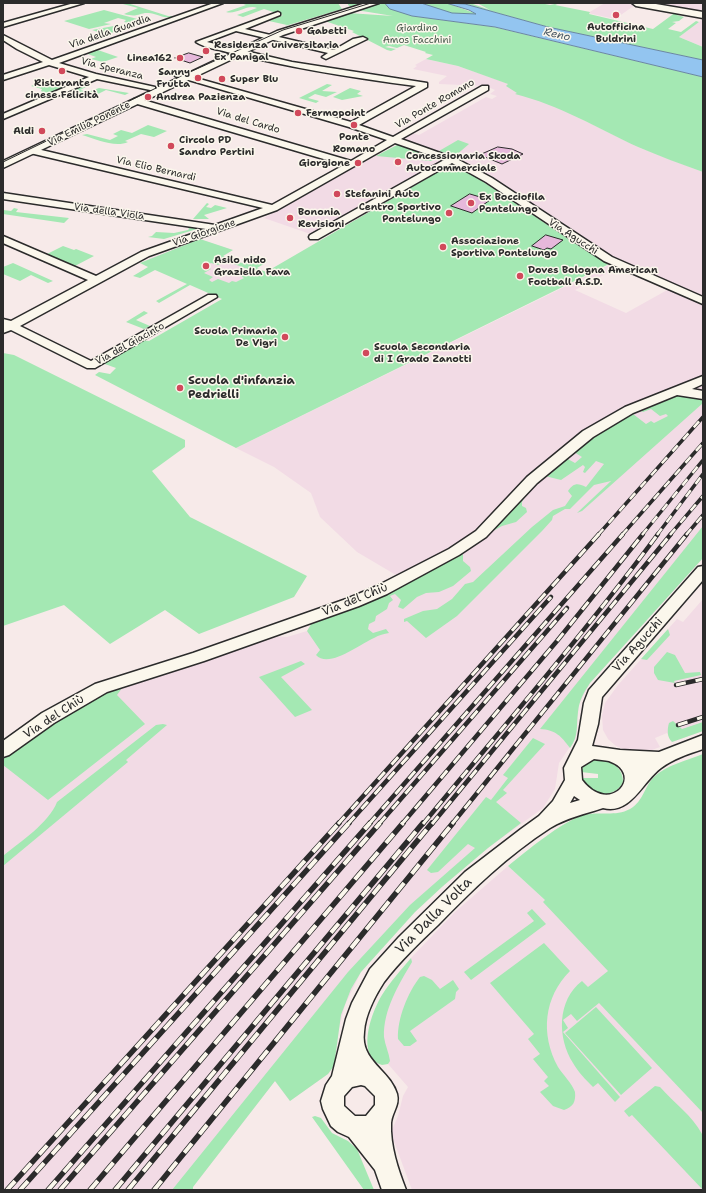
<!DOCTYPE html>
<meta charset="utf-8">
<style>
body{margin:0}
#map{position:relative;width:706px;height:1193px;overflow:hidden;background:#f7eae9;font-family:"Shantell Sans",sans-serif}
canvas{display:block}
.frame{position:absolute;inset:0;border:4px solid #2b2b2b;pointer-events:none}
</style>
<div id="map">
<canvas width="706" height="1193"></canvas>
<div class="frame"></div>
</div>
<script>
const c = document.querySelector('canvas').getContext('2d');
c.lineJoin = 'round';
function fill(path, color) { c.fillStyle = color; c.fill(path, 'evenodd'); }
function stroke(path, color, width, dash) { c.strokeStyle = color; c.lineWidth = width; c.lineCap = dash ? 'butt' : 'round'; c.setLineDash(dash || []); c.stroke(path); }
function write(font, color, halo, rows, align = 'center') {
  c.font = font + ' "Shantell Sans",sans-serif'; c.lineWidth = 3; c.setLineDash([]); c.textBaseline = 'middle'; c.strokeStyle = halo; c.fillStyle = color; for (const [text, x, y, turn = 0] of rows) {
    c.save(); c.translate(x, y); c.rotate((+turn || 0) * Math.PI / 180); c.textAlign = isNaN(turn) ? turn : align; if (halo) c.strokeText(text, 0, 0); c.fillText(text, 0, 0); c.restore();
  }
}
const built = new Path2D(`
 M605,3h21l9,2 -20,14 -27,-6z
 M647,3h56v10z
 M703,19v28l-24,-10z
 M426,59l32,7 51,18 -2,2 52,22 79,39 65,25v386l-113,125 -11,21 -3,34 -17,25 -4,26 -12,19 -55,40 -45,38 -28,26 -54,60 -16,33 -6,24 -5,37 -6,8 -38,27 -15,-20 -82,106v3h-190v-433l102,-65 165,-56 17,1 20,-6 6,-10 93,-38 -10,-8 -39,-23 -37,-35 -9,-24 -37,-26 -38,-19 373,-183 -143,-94 -118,52 -26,15 -58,-20 107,-60 36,-17 -4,-3 9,-5 7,2 67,-38 6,2 5,-3 -7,-2 5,-4 -9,-4 -47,-2v-2l8,-6 -34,-7 4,-3 -2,-1zM617,268l46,19 6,2 -43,24 -51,-23z
 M200,239l33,11 -10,6 36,13 -38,22 -73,-32z
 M703,599v132l-31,11 -5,-9 -12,5 5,9 -11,4h-21l-12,-5 -8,-7 -5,-9 -1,-14 3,-13 13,-18 59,-66 6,3z
 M508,866l37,34 158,162v128h-291l-20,-54v-6l6,-14 5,-20 5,-9 -20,-23h-9l-10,-13 -1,-14 5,-22 9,-20 29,-37 44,-46z`);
const green = new Path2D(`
 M127,3l41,13h9c-12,4 -16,-1 -28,-3 -10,-1 -10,5 -25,1l14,-6 -15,-4z
 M241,3h97l4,6 -57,17 2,-1 -18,-4 14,-6 -19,-6 -21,8 -6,-2 20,-7c-10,-4 -20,7 -31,4l20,-7z
 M348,3h37l3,4 24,9 82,11 209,50v95c-22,-8 -44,-16 -65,-25 -41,-19 -79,-42 -123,-53l2,-1 -11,-7 2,-2 -50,-18 -32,-7 7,-4 -8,-2 1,-1 -22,-7 -7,3 -8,-2 -4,1 11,2 -5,2 -4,-1 -35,-18 2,-1 -32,-11 26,-7 45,3 -37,-6 -8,-5z
 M421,3h26l30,11c-17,5 -39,-6 -56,-11z
 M462,3h8l20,7 -13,-7h63l10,2 10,-2 -5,2 35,7 -1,2 64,15 23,-17 23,4 -21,-2 -1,1 7,2 -5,4 -7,1 4,1 -8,6 13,3 15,-11 3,1 -20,15 24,10v13l-155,-33z
 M104,10l37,10 -24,8 3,1 -13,6 -15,-5 38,-7 -6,-1 2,-2 -8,-2 -14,5 7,1 -22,5 -25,-8z
 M95,49l23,8 -15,5 -12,-3 5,-2 -11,-4z
 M39,83c9,2 17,2 26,5l-21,8 2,-2 -5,-3 1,-2 -11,-3z
 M85,84l5,1 -10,5 8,2 11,-4 30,5 -4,2 -19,-5 -14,7 -19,-5 2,-2 -3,-1z
 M327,84l5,1 -10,6 15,1 -11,5 -11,-3 -7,4 11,3 -3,2 -17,-5z
 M350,88l11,3 -4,3 6,2 -21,4 -9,-3z
 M148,125l19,6 -13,6 -13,-3 -16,7 3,1c-13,6 -32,-3 -46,-7l5,-1 23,6 8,-4 -5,-2 8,-4 11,3z
 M458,140l11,4 -14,12 -16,-5z
 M397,145h3l37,13 -6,3 -55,-5z
 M450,165l20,8 118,79 21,12 -373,184 -141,-73 4,-3 11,2 6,-6 -14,-5 39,-23 8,1 73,-42 -32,-14 -31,18 -3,-2 31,-17 -32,-14 -15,8 -7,-2 15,-9 -8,-4 60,-24 33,11 -10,6 19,7 11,-7 14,6 -10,6 9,4zM226,261l24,9 -9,6 3,2 -8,4 -4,-1 -3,2 -11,-4 -6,3 -3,-2 4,-3 -9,-4 7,-4 -6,-3 6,-3 7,2z
 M207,203l2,1 -3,3 5,1 4,-3 12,3 -23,7 5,4h-16z
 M14,208l4,1 -2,3 53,6 -5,5 -61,-9v-4l8,1z
 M187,226l10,3 -33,10 -16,-2 4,-1 4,-4 18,1 14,-3 1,-1z
 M63,246l11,4 2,-1 18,7 -21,11 -28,-12z
 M13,263l40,18 -5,2 -17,-8 -11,6 -17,-7v-7z
 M144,311l4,2 -12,7 14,6 -6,3 -18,-7z
 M3,353l11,2 171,85v7l-33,24 38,46 117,59 -13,21 -95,37 -34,-24 -55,34 -46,-39 -61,21z
 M680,395h13l9,4 1,4 -121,108 -5,2 34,-32 -17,4 -24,24h-5l-12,7 -1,4 -10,11 -85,85 -31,22 -19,-17 -3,1v-3l19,-8 14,-2 15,-10 13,-15 8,-2 59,-55 21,-17 12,-4 7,-10 -4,-5c6,-8 9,-8 18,-4l18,-23 -8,-3 -11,12 -2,-1 2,-5 -2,-2 -22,15 -16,-4 21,-18 9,5 7,-6 -8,-5 15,-12 44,-26 13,10 5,-3 3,2 14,-7 -2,-2 -6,2 -9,-7 -8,3 -2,-1z
 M526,495l-4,7v4l4,2 1,4 -11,10 -14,4 -11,6z
 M703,526v32l-113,125c-6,9 -11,18 -12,29 -2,14 1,24 -8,36 -9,-12 -14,-18 -30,-19z
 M463,554v7l7,6 1,4 -18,15 -14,6 -13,1 -9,4 -14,12 -5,-2 3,-7 -6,-6 -5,2 3,4 -4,3 -2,6 -11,7 -1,5 -6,3 -1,5 5,4 13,-4 3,4c-5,1 -10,2 -15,5 -14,6 -45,31 -58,17l4,-5 -13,-19 6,-10 73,-28z
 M668,629l2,6 -23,25 -6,-1z
 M667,652l8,3 10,18 15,-1 1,3 -27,6 1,2 -17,-3 -4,-7v-6z
 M301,661l4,3 -24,13 31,33 -17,7 -36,-40z
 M121,685l1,3 -5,7 28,29 -97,76 -45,-35v-8l70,-48z
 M673,721l9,8 21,-7v9l-31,11c-5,-5 -5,-12 -3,-19z
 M163,724l4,1 -41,35 2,2 -125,104v-10c17,-14 46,-33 54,-54l99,-77z
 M533,738l12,6 -42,46 4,3 -11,9 25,21 -33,25 -45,38 -28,26 -54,60 -10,17 -10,26 -7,51 -6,8 -38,27 -15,-20 -82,106v3h-21l176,-218 62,-67 65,-57 -7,-4 -30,28 -7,1 -4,-3 59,-73 5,3 17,-22 -5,-3z
 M703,754v359l-104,-110 -22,18 -6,-7 -8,6 5,8 -5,4 57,65 -5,5 -17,-19 -5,4c-7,-7 -15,-15 -20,-24 -16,-25 -16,-63 9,-82l6,6 20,-16 -65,-69 2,-2 -37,-34c19,-15 54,-45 76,-51 16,-4 31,2 46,-6 14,-8 14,-23 25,-33 12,-11 33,-16 48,-22z
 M595,760c15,0 28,6 28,22 -5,12 -22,16 -33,8 -3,-3 -6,-7 -9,-10l1,-2h16v-4l-17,-2 3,-8z
 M532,909l14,15 -75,56 -7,-8 70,-51 -7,-8z
 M544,943l26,28c-26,26 -30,63 -12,96 5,8 14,16 17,25 1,10 -2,15 -11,18l-11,-4 -13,-14 9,-6 -5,-5 4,-4 -15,-18 7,-5 -12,-15 6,-5 -44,-51z
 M411,958l1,4c-13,22 -29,48 -28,75 1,8 5,16 6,24l-2,3 -6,1c-27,-9 -10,-54 0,-70 8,-13 19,-25 29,-37z
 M424,976l8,4 8,9 13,-9 6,9 -3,3 -1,7 -45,32 7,10 -7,5h-6l-6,-7c-1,-20 10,-47 22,-62z
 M596,1007l56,61 -31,27 -56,-62z
 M655,1086l5,1c14,16 32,28 42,47 3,6 1,46 1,56l-71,-75 -3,2 -5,-6z
 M315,1116l6,2 11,15 16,8 9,8 17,41h-10l-52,-73z`);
const water = new Path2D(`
 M385,3h36l31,10 24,1 -7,-4 -23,-7 19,1 83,23 155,33v17l-208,-50 -83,-11 -22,-7z`);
const building = new Path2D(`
 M189,53l14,4 -13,6 -15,-5z
 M498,147l14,2 11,5 -21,10 -22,-9z
 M470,194l20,6 -18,13 -21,-7z
 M546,235l17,5 -12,9 -4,-1 -3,2 -12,-4z`);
const minor = new Path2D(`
 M74,3h10l-81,24v-4z
 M214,3h9l-164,60 37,11 59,13v4l-58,-12 -94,40v-5l86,-37 -40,-12 -46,15v-5l40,-13 -26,-13 -14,-9v-5l49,25z
 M278,12l2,1v2l-35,14 89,21 19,-11 10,-2 4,2 -41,20 -4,-2 6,-4 -92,-22 -29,11 85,20 135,21v4l-68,38 34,12 89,-51h6v4l-87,49 56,20 35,19 120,79 91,40v7l-99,-43 -118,-79 -34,-19 -134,76h-8l-1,-2 1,-2 134,-75 -49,-17 -118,67 -128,46 -129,70 71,35 117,-66h8l1,2 -122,71h-8l-76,-38 -8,3v-14l8,2 77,-41 -85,-37v-7l93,40 45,-24 65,-23 -203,-30v-6l212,32 48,-17 -233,-55v-4l3,-1 239,57 72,-40 -210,-62v-4h6l211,62 36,-21 -38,-13 -174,-51 7,-2 169,48 65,-36c-62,-8 -124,-18 -185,-33 -10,-3 -27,-5 -35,-11z
 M703,376v8l-11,5 11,2v8l-26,-4 -44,18 -40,24 -56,46 -51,54 -27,18 -72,39 -28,12 -155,55 -97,31 -53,31 -45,32 -6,2v-16l39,-28 53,-29 98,-31 156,-55 28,-12 72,-37 27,-18 51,-54 56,-46 42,-24z
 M703,566v14l-101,117 -4,27 -6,22 28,4 39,2 44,-17v14c-15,5 -30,10 -42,19 -19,14 -30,47 -58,40 -18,6 -37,10 -53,20 -42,27 -78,62 -112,97 -19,18 -38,36 -54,57 -9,14 -19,33 -20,50 -4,29 26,38 33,62 3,11 -5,18 -6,29 -1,23 7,46 15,67h-24l-7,-20 -26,-33 -11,-5 -7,-6 -8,-17 -2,-8 5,-16 6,-9 14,-57 6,-16 18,-34 29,-32 66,-65 56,-43 18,-13 14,-15 12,-21 -1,-12 14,-28 6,-37 5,-13 109,-123zM594,759c5,1 11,1 15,2 37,13 1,56 -27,19l-1,-13zM574,796l6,4 -10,3zM361,1085l4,1 10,10v9l-9,11h-11l-11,-10v-10l8,-9z`);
const major = new Path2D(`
 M366,3h13l-96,32 -280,133v-7l274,-130z
 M632,3h18l53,9v6l-67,-12z`);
const tram = new Path2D(`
 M3,162l178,-86 102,-46 88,-27`);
const railFar2 = new Path2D(`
 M598,535l105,-118
 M622,535l81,-92
 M642,535l61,-75
 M657,535l46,-61
 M670,535l33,-39
 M686,535l17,-20`);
const railFar1 = new Path2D(`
 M676,685l27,-6
 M678,725l25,-8
 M338,824l261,-290
 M348,824l203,-227
 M369,824l254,-290
 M379,824l188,-216
 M402,824l155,-183 86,-107
 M423,824c79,-96 161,-190 235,-290
 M432,824l239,-290
 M452,824l235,-290`);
const rail = new Path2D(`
 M7,1190l332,-367
 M20,1190l329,-367
 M48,1190l322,-367
 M60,1190l320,-367
 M90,1190l313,-367
 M115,1190l308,-367
 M128,1190l304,-367
 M154,1190l299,-367`);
const markers = [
 [616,15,4,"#d1495b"],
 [299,31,4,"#d1495b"],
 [206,51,4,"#d1495b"],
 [180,58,4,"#d1495b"],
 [62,71,4,"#d1495b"],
 [198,78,4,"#d1495b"],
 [222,79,4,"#d1495b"],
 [148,97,4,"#d1495b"],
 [298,113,4,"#d1495b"],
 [354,125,4,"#d1495b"],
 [42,131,4,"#d1495b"],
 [171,146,4,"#d1495b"],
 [398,162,4,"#d1495b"],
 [358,163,4,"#d1495b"],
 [337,194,4,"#d1495b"],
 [471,203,4,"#d1495b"],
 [449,213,4,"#d1495b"],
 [290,218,4,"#d1495b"],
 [443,247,4,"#d1495b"],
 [206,266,4,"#d1495b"],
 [520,276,4,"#d1495b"],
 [285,337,4,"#d1495b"],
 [366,353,4,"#d1495b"],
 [180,388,4,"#d1495b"]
];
const farPoinames = [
 ["Autofficina",616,27,"center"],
 ["Buldrini",616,39,"center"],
 ["Gabetti",307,31],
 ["Residenza universitaria",214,45],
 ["Ex Panigal",214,57],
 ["Linea162",172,58,"right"],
 ["Sanny",190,72,"right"],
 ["Frutta",190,84,"right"],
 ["Super Blu",230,79],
 ["Ristorante",62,83,"center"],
 ["cinese Felicità",62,95,"center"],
 ["Andrea Pazienza",156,97],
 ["Fermopoint",306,113],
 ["Aldi",34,131,"right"],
 ["Ponte",354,137,"center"],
 ["Romano",354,149,"center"],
 ["Circolo PD",179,140],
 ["Sandro Pertini",179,152],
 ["Concessionaria Skoda",406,156],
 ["Autocommerciale",406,168],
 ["Giorgione",350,163,"right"],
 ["Stefanini Auto",345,194],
 ["Ex Bocciofila",479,197],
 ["Pontelungo",479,209],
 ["Centro Sportivo",441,207,"right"],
 ["Pontelungo",441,219,"right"],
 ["Bononia",298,212],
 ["Revisioni",298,224],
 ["Associazione",451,241],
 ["Sportiva Pontelungo",451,253],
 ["Asilo nido",214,260],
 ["Graziella Fava",214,272],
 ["Doves Bologna American",528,270],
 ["Football A.S.D.",528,282],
 ["Scuola Primaria",277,331,"right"],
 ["De Vigri",277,343,"right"],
 ["Scuola Secondaria",374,347],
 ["di I Grado Zanotti",374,359]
];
const farParknames = [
 ["Giardino",417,28],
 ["Amos Facchini",417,40]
];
const farStreetnames = [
 ["Via della Guardia",110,32,-19],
 ["Via Speranza",112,69,14],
 ["Via Ponte Romano",435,104,-30],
 ["Via del Cardo",248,121,17],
 ["Via Emilia Ponente",89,124,-26],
 ["Via Elio Bernardi",156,169,13],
 ["Via della Viola",109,212,8],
 ["Via Giorgione",204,233,-19],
 ["Via Agucchi",573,237,33],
 ["Via del Giacinto",130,344,-29]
];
const farWaternames = [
 ["Reno",557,35,13]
];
const poiNames = [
 ["Scuola d'infanzia",188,381],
 ["Pedrielli",188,395]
];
const streetNames = [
 ["Via del Chiù",355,600,-22],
 ["Via Agucchi",638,645,-48],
 ["Via del Chiù",54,717,-33]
];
const nearStreetnames = [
 ["Via Dalla Volta",434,916,-45]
];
fill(built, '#f2dbe5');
fill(green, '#a4e8b3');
fill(water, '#93c5f0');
stroke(water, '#6987a1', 1);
fill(building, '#e6b8db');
stroke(building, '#2b2b2b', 1);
stroke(minor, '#2b2b2b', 3);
stroke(major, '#2b2b2b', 3);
fill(minor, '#fbf7ec');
fill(major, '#fbf7ec');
stroke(tram, '#2b2b2b', 1);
stroke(railFar2, '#2b2b2b', 3.5);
stroke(railFar1, '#2b2b2b', 4.5);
stroke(rail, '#2b2b2b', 5.5);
stroke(railFar2, '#fbf7ec', 2.5, [8]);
stroke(railFar1, '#fbf7ec', 3, [10]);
stroke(rail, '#fbf7ec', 4, [12]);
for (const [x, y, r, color] of markers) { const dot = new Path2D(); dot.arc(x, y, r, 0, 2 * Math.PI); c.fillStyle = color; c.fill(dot); stroke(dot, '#fbf7ec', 1.5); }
write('bold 10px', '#2b2b2b', '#fbf7ec', farPoinames, 'left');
write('10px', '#495a4d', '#fbf7ec', farParknames);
write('10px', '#2b2b2b', '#fbf7ec', farStreetnames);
write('italic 11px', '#4a5966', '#fbf7ec', farWaternames);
write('bold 12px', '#2b2b2b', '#fbf7ec', poiNames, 'left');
write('12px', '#2b2b2b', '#fbf7ec', streetNames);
write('14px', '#2b2b2b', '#fbf7ec', nearStreetnames);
</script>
